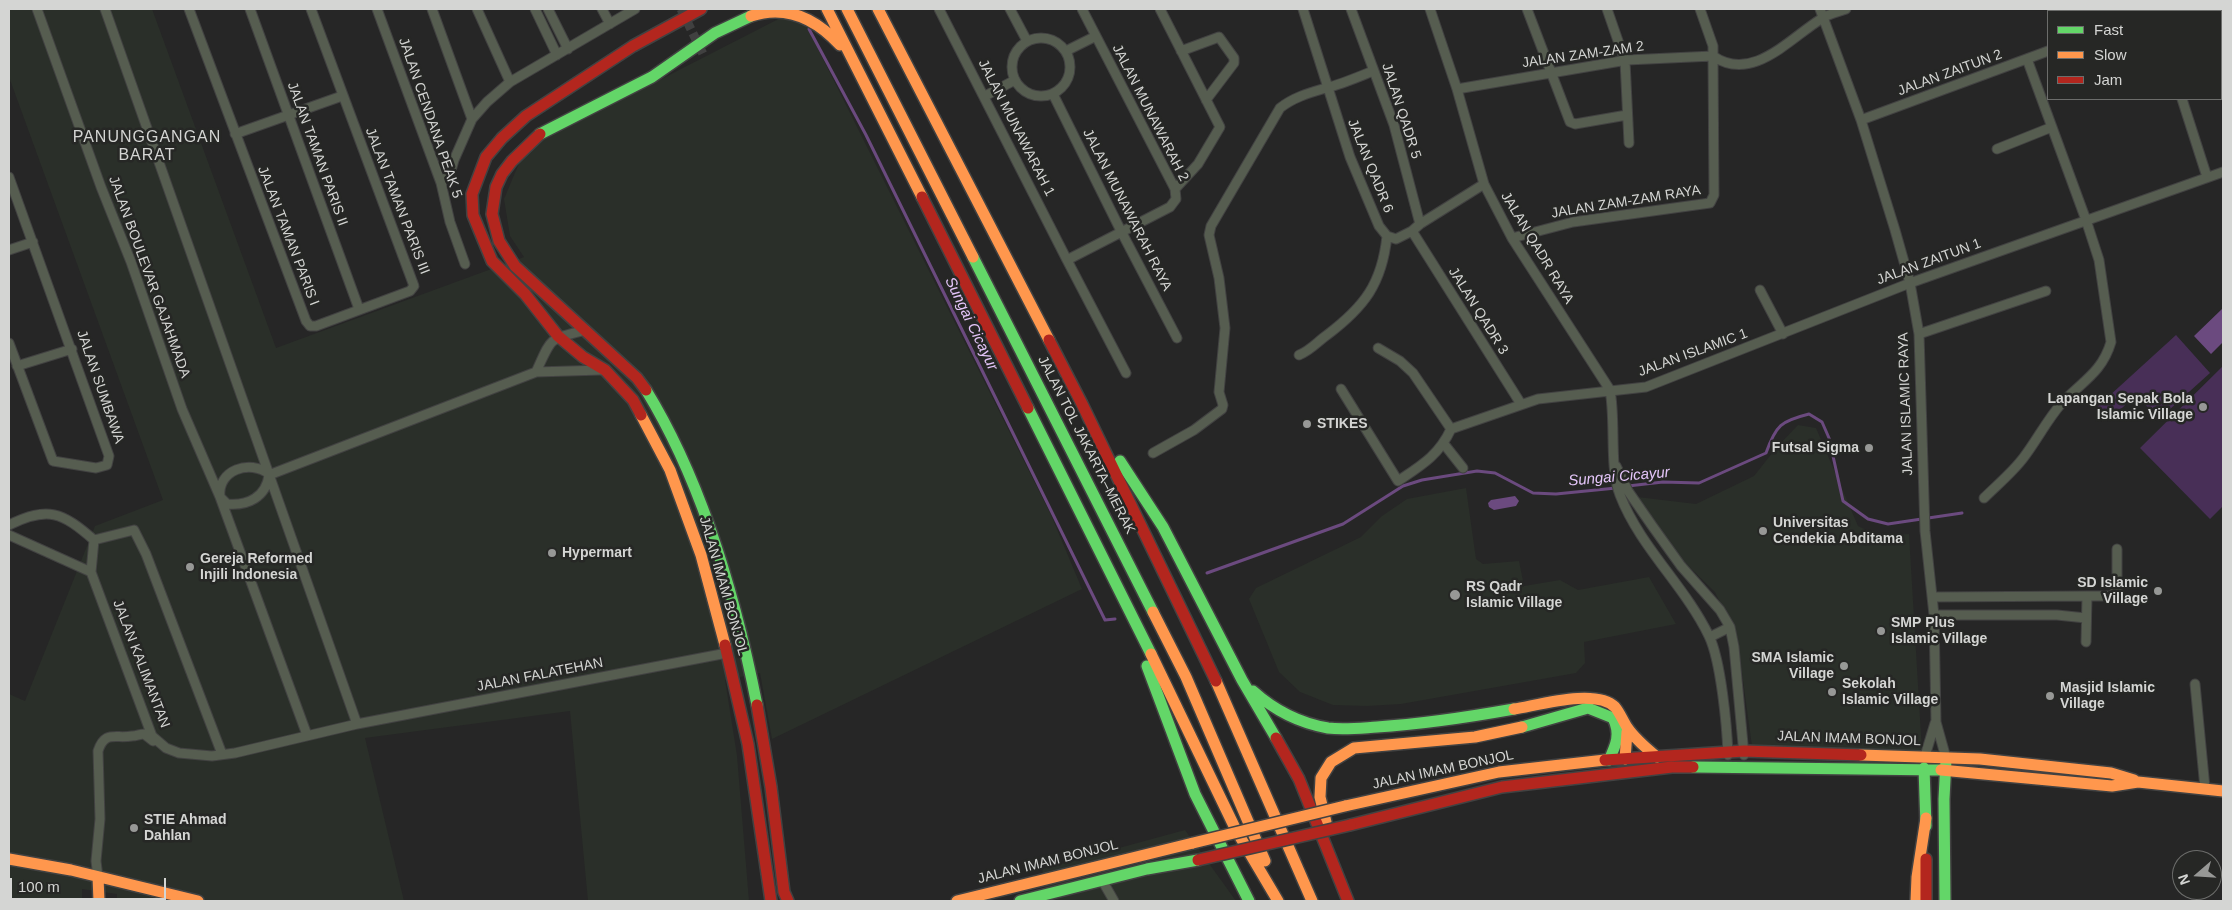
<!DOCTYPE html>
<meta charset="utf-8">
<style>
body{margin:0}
#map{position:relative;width:2232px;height:910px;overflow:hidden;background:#262626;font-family:Arial,sans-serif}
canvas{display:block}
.frame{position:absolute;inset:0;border:10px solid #d4d5d3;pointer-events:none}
.legend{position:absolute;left:2047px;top:10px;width:175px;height:90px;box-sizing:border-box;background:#262725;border:1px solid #6c6d6b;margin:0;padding:6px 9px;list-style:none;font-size:15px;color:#d4d5d3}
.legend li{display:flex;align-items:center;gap:10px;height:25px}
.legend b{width:25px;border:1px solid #6c6d6b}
.north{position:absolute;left:2172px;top:850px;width:50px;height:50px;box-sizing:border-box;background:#262725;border:1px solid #6c6d6b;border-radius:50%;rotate:251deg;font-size:14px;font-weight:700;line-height:20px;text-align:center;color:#d4d5d3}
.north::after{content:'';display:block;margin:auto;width:18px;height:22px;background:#979896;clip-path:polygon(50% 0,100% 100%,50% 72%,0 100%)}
.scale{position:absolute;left:10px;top:878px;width:156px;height:22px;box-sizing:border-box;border:2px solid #d4d5d3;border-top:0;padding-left:6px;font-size:15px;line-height:18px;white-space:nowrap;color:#d4d5d3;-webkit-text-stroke:4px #262725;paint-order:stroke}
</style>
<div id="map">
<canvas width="2232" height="910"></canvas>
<div class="frame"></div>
<ul class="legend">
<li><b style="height:6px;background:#63d668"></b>Fast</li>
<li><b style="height:6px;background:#ff974d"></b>Slow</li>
<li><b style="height:6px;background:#b3261e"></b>Jam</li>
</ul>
<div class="north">N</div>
<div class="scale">100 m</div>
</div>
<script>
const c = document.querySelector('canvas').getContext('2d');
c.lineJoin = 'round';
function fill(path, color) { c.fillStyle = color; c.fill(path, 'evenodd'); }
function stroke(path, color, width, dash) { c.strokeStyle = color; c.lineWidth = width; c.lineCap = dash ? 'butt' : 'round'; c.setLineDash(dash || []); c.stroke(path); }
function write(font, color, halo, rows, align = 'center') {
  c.font = font + ' Arial,sans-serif'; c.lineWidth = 5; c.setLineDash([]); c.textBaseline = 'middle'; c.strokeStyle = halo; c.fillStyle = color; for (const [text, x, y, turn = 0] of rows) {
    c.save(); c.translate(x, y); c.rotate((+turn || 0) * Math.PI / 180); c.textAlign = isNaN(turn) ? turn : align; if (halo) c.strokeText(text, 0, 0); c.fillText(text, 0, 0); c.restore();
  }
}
const built = new Path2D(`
 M9,9h143l124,339 248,-91 -14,-21 -6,-37 21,-50 273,-140 253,506 31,74 -310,150 -12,-66 -35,7 12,76 12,145h-161l-18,-190 -205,27 39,163h-287v-7l-35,-5v12h-73v-207l16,7 70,-175 68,-26 -154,-423z
 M1798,425l18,3 42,98 20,10 31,-2 13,218 -170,-6 -15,-109 -22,-45 -45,-44 -41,-52 67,8 58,-28 23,-29z
 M1466,488l10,71 7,5 36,-3 5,25 36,-6 18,10 71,-13 27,47 -92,18 1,21 -9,10 -175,31 -34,2 -34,-1 -33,-13 -21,-20 -30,-73 7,-11 105,-51 21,-21 25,-17z
 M1185,830l51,71h-188l-6,-32z`);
const green = new Path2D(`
 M2176,335l34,38 -51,46 -23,-24 -27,25 -12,-13z
 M2223,366v140l-13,13 -70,-71z`);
const water = new Path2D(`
 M2222,309l1,33 -12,12 -17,-18z
 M1515,496l4,5 -3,5 -22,4 -5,-3 -1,-4 3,-3z`);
const stream = new Path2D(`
 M809,29l57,106 239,485 10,-1
 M1628,486l35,-4 36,1 67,-30c10,-28 15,-32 43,-39l13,8 7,16 14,63 25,18 20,5 74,-11
 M1207,573l136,-49 60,-38 19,-6 55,-9 18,2 38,20 23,1 60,-6`);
const streetTunnel = new Path2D(`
 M681,9l22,45`);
const street = new Path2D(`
 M37,9l64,178 30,75 51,147 38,88 7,7c21,2 39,-7 42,-29
 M105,9l252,715
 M189,9l117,312 4,5h6l94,-35 4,-5 -103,-277
 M250,9l109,300
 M377,9l64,174 9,39 15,42
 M432,9l40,110
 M477,9l33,73
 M535,9l22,46
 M548,9l20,40
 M602,9l8,15
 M939,9l128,251 103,-53 6,-8 -1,-10 -93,-180
 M1010,9l17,32
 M1160,9l60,118 -22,37 -23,25
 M1303,9l47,148 29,69 8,10 9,3 16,-8 8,-7 64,-40
 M1351,9l43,116 26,99
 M1430,9l27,80 27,95 28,54 98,152c6,33 -1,77 10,105 20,52 65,91 89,141 12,25 18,90 19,119
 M1527,9l43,113 5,2 52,-9
 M1607,9l18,52 4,82
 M1820,9l41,111 34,110 15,53 9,51 6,197 9,84 2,107 10,36
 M2159,11l6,-2
 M1012 67a29 29 0 1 1 58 0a29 29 0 1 1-58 0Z
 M1066,51l30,-15
 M1181,51l38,-14 15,21v5l-28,37
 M1457,89l170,-29 86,-4v-10l-13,-37
 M1053,94l68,137 56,107
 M985,96l30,-16
 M2182,99l25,78
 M1861,120l187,-69
 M235,134l107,-38
 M1997,149l55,-22
 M9,177l100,279 -2,9 -11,3 -43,-7 -44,-118
 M441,183l9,-9 4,-14 18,-41 15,-17 23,-20 125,-73
 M1412,231l109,173
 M1512,238l61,-16 137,-19 4,-8 -1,-139c39,27 76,-17 108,-37 7,-5 17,-7 25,-10
 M9,250l24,-8
 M1067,260l59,113
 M1760,290l23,44
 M1919,334l127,-43
 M1378,348l22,13 13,12 38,56 87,-30 108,-12 264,-104 313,-111
 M1299,355c12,-5 18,-13 28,-20 37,-28 55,-51 60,-99
 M17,366l55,-17
 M536,372c17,-37 12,-32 50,-42
 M1341,389l57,92c24,-16 41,-26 53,-52
 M1444,444l19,24
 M1153,453l41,-23 28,-21 1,-4 -4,-13 6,-64 -6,-50 -10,-43 2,-9 69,-118c14,-11 29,-15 46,-20 16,-4 32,-11 47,-17
 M1616,466l12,25 25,36 28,39 39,44 10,17 4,20 10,108
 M269,474c-19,-15 -52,-4 -49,23l87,238
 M269,475l267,-103 66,-2
 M1984,498c13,-13 29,-26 40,-41 13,-17 23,-37 37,-53 20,-22 41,-31 50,-62l-12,-82 -13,-40 -59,-161
 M9,525c39,-19 53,-13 85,15
 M9,535l82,37
 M94,540l-3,32 61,164 14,12 13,5 33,3 23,-3 122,-29 370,-71
 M94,540l40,-10 12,24 76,200
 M2087,596h24l6,-5v-42
 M1932,597l155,-1 -1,46
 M1934,615h123l29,3
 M1710,637l20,-10
 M2195,684l10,104
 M1925,756l10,-33
 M98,877l-2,-16 4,-42 -2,-68c7,-21 17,-12 34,-15 5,0 8,-2 12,-2l9,7
 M1102,880l12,21`);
const fast = new Path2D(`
 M540,134l112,-57 63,-44 36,-17
 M973,257l180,355
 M646,390c57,93 90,209 111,315
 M1028,408l123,246
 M1120,461l43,66 79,153 34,58
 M1147,666l48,128 54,107
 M1253,691c21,19 46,32 75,37 16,2 33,0 49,-1 47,-3 92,-10 137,-18
 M1522,727l66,-19 25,10c8,16 3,27 -4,42
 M1693,767l248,3
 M1924,768l2,58
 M1020,901l127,-32 51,-9
 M1945,901l-1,-102 2,-39`);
const slow = new Path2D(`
 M827,9l95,188
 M847,9l126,248
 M878,9l171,331
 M751,16c36,-12 65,3 89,29
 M641,415l29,55 31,85 24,90
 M1153,612l33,65 79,184
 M1151,654l85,176 42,71
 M1216,681l96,220
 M1514,709c25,-4 82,-21 101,-2 5,6 8,14 12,20 8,12 19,21 30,30
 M1861,755l119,4 131,14 23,7
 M1625,759l2,-27
 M1941,770l171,16 26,-4 85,9
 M1345,806l154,-34 106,-12
 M1326,822l-6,-25 1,-19 10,-16 23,-14 121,-11 47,-10
 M9,859l62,11 127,31
 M98,877l1,24
 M957,901l236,-58
 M1916,901l1,-24 9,-59`);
const jam = new Path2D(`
 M526,116l-24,22 -16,19 -14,37 1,21 19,46 33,33 33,42 25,21 22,13 28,30 8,15
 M526,116l107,-70 68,-37
 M540,134l-28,27 -10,13 -6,13 -4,27 7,27 16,25 122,112 9,12
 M922,197l106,211
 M1049,340l33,64 134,277
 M725,645l23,99 23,157
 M757,705l14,82 13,105 4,9
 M1276,738l23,41 49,122
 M1605,760l139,-9 117,4
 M1350,825l152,-38 170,-20h21
 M1926,859v42`);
const slowBridge = new Path2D(`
 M1193,843l152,-37`);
const jamBridge = new Path2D(`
 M1198,860l152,-35`);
const markers = [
 [2203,407,5,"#979896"],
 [1307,424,5,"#979896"],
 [1869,448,5,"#979896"],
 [1763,531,5,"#979896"],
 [552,553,5,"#979896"],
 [190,567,5,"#979896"],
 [2158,591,5,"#979896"],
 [1455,595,6,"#979896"],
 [1881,631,5,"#979896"],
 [1844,666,5,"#979896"],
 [1832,692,5,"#979896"],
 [2050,696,5,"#979896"],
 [134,828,5,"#979896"]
];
const streetNames = [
 ["JALAN ZAM-ZAM 2",1583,55,-8],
 ["JALAN ZAITUN 2",1950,73,-20],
 ["JALAN QADR 5",1401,111,72],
 ["JALAN MUNAWARAH 2",1150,113,63],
 ["JALAN CENDANA PEAK 5",430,118,71],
 ["JALAN MUNAWARAH 1",1016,128,63],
 ["JALAN TAMAN PARIS II",317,154,70],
 ["JALAN QADR 6",1370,166,68],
 ["JALAN TAMAN PARIS III",397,201,69],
 ["JALAN ZAM-ZAM RAYA",1626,202,-9],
 ["JALAN MUNAWARAH RAYA",1127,210,63],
 ["JALAN TAMAN PARIS I",288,236,69],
 ["JALAN QADR RAYA",1537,248,59],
 ["JALAN ZAITUN 1",1929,262,-20],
 ["JALAN BOULEVAR GAJAHMADA",149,277,70],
 ["JALAN QADR 3",1478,311,58],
 ["JALAN ISLAMIC 1",1693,353,-20],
 ["JALAN SUMBAWA",100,387,71],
 ["JALAN ISLAMIC RAYA",1906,404,-92],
 ["JALAN TOL JAKARTA–MERAK",1086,445,63],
 ["JALAN IMAM BONJOL",723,586,74],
 ["JALAN KALIMANTAN",141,664,69],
 ["JALAN FALATEHAN",540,675,-11],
 ["JALAN IMAM BONJOL",1849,739,2],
 ["JALAN IMAM BONJOL",1443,770,-12],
 ["JALAN IMAM BONJOL",1048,862,-14]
];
const poiNames = [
 ["Lapangan Sepak Bola",2193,399,"right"],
 ["Islamic Village",2193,415,"right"],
 ["STIKES",1317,424],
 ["Futsal Sigma",1859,448,"right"],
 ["Universitas",1773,523],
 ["Cendekia Abditama",1773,539],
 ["Hypermart",562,553],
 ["Gereja Reformed",200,559],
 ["Injili Indonesia",200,575],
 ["SD Islamic",2148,583,"right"],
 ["Village",2148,599,"right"],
 ["RS Qadr",1466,587],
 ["Islamic Village",1466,603],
 ["SMP Plus",1891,623],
 ["Islamic Village",1891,639],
 ["SMA Islamic",1834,658,"right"],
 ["Village",1834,674,"right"],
 ["Sekolah",1842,684],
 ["Islamic Village",1842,700],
 ["Masjid Islamic",2060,688],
 ["Village",2060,704],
 ["STIE Ahmad",144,820],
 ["Dahlan",144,836]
];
const waterNames = [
 ["Sungai Cicayur",971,324,64],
 ["Sungai Cicayur",1619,477,-5]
];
const quarterNames = [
 ["PANUNGGANGAN",147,138],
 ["BARAT",147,156]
];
fill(built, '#2a2f29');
fill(green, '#482f57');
fill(water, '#6b4a7f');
stroke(stream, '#6b4a7f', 3);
stroke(streetTunnel, '#404040', 9, [9, 4.5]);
stroke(street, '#424242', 11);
stroke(fast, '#424242', 14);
stroke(slow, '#424242', 14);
stroke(jam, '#424242', 14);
stroke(street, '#565d50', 9);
stroke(fast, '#63d668', 11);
stroke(slow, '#ff974d', 11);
stroke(jam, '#b3261e', 11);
stroke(slowBridge, '#424242', 14, []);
stroke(jamBridge, '#424242', 14, []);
stroke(slowBridge, '#ff974d', 11);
stroke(jamBridge, '#b3261e', 11);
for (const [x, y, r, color] of markers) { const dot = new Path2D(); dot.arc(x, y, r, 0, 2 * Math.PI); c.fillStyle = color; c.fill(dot); stroke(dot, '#262725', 2); }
write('14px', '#d4d5d3', '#262725', streetNames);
write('bold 14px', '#d4d5d3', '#262725', poiNames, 'left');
write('italic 15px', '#e4c5f9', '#262725', waterNames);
c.letterSpacing = '1px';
write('16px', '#d4d5d3', '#262725', quarterNames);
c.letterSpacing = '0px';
</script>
